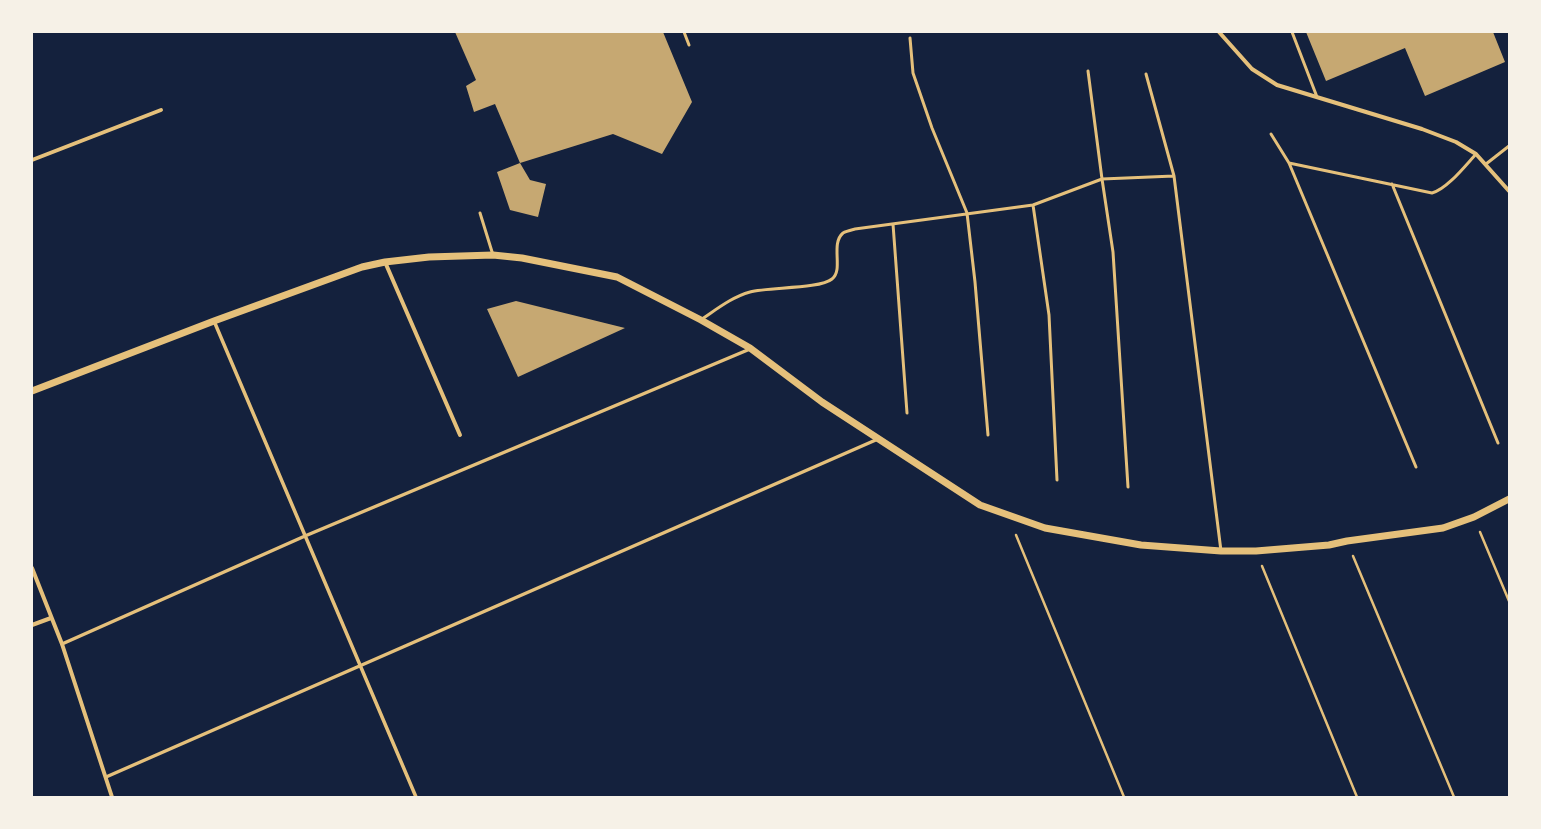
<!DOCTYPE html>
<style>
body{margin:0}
#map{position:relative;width:1541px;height:829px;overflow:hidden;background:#14213d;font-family:"Nunito Sans",sans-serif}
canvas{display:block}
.frame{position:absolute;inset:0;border:33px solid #f6f1e7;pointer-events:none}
</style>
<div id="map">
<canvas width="1541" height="829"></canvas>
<div class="frame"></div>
</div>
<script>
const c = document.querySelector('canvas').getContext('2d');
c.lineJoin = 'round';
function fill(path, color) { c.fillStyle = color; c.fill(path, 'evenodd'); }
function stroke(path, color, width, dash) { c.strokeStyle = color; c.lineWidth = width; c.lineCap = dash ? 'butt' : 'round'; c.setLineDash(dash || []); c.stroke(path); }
const building = new Path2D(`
 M455,32h208l29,70 -30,52 -49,-20 -93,29 -25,-59 -21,8 -8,-26 10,-6z
 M1306,32h187l12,30 -80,34 -20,-48 -79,33z
 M520,163l10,17 16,4 -8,33 -28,-7 -13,-38z
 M516,301l109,27 -107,49 -31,-68z`);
const path = new Path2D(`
 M1480,532l29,69
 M1016,535l108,262
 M1353,556l101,241
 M1262,566l95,231`);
const service = new Path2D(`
 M684,32l5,13
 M1292,32l25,65
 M910,38l3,35 19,55 35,85 8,69 13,153
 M1088,71l14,108 11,73 15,235
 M1146,74l28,102 47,375
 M1271,134l18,29 127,304
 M1289,163l143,30c15,-4 33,-27 44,-39
 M1486,164l23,-18
 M1392,184l106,259
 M1033,205l16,110 8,165
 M480,213l13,42
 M893,224l14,189
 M702,319c15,-10 30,-22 48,-27 18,-5 70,-3 82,-13 12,-9 -2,-35 11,-46 3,-2 8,-3 12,-4l178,-24 69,-26 72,-3`);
const pedestrian = new Path2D(`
 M214,321l202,476
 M62,644l243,-108 445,-187
 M106,777l772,-338`);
const minor = new Path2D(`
 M1219,32l33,37 25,16 145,44 34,13 20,12 33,37
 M32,160l129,-50
 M385,262l75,173
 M32,568l30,76 50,153
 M32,625l19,-7`);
const tertiary = new Path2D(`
 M32,391l182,-70 148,-54 23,-5 44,-5 64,-2 29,3 95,19 84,43 49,28 72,54 158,103 65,23 96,17 80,6h35l73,-6 18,-4 96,-13 31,-11 35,-18`);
fill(building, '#c6a872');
stroke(path, '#e5c07b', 2.5);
stroke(service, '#e5c07b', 3);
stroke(pedestrian, '#e5c07b', 3.5);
stroke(minor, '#e5c07b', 4);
stroke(tertiary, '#e5c07b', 7);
</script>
